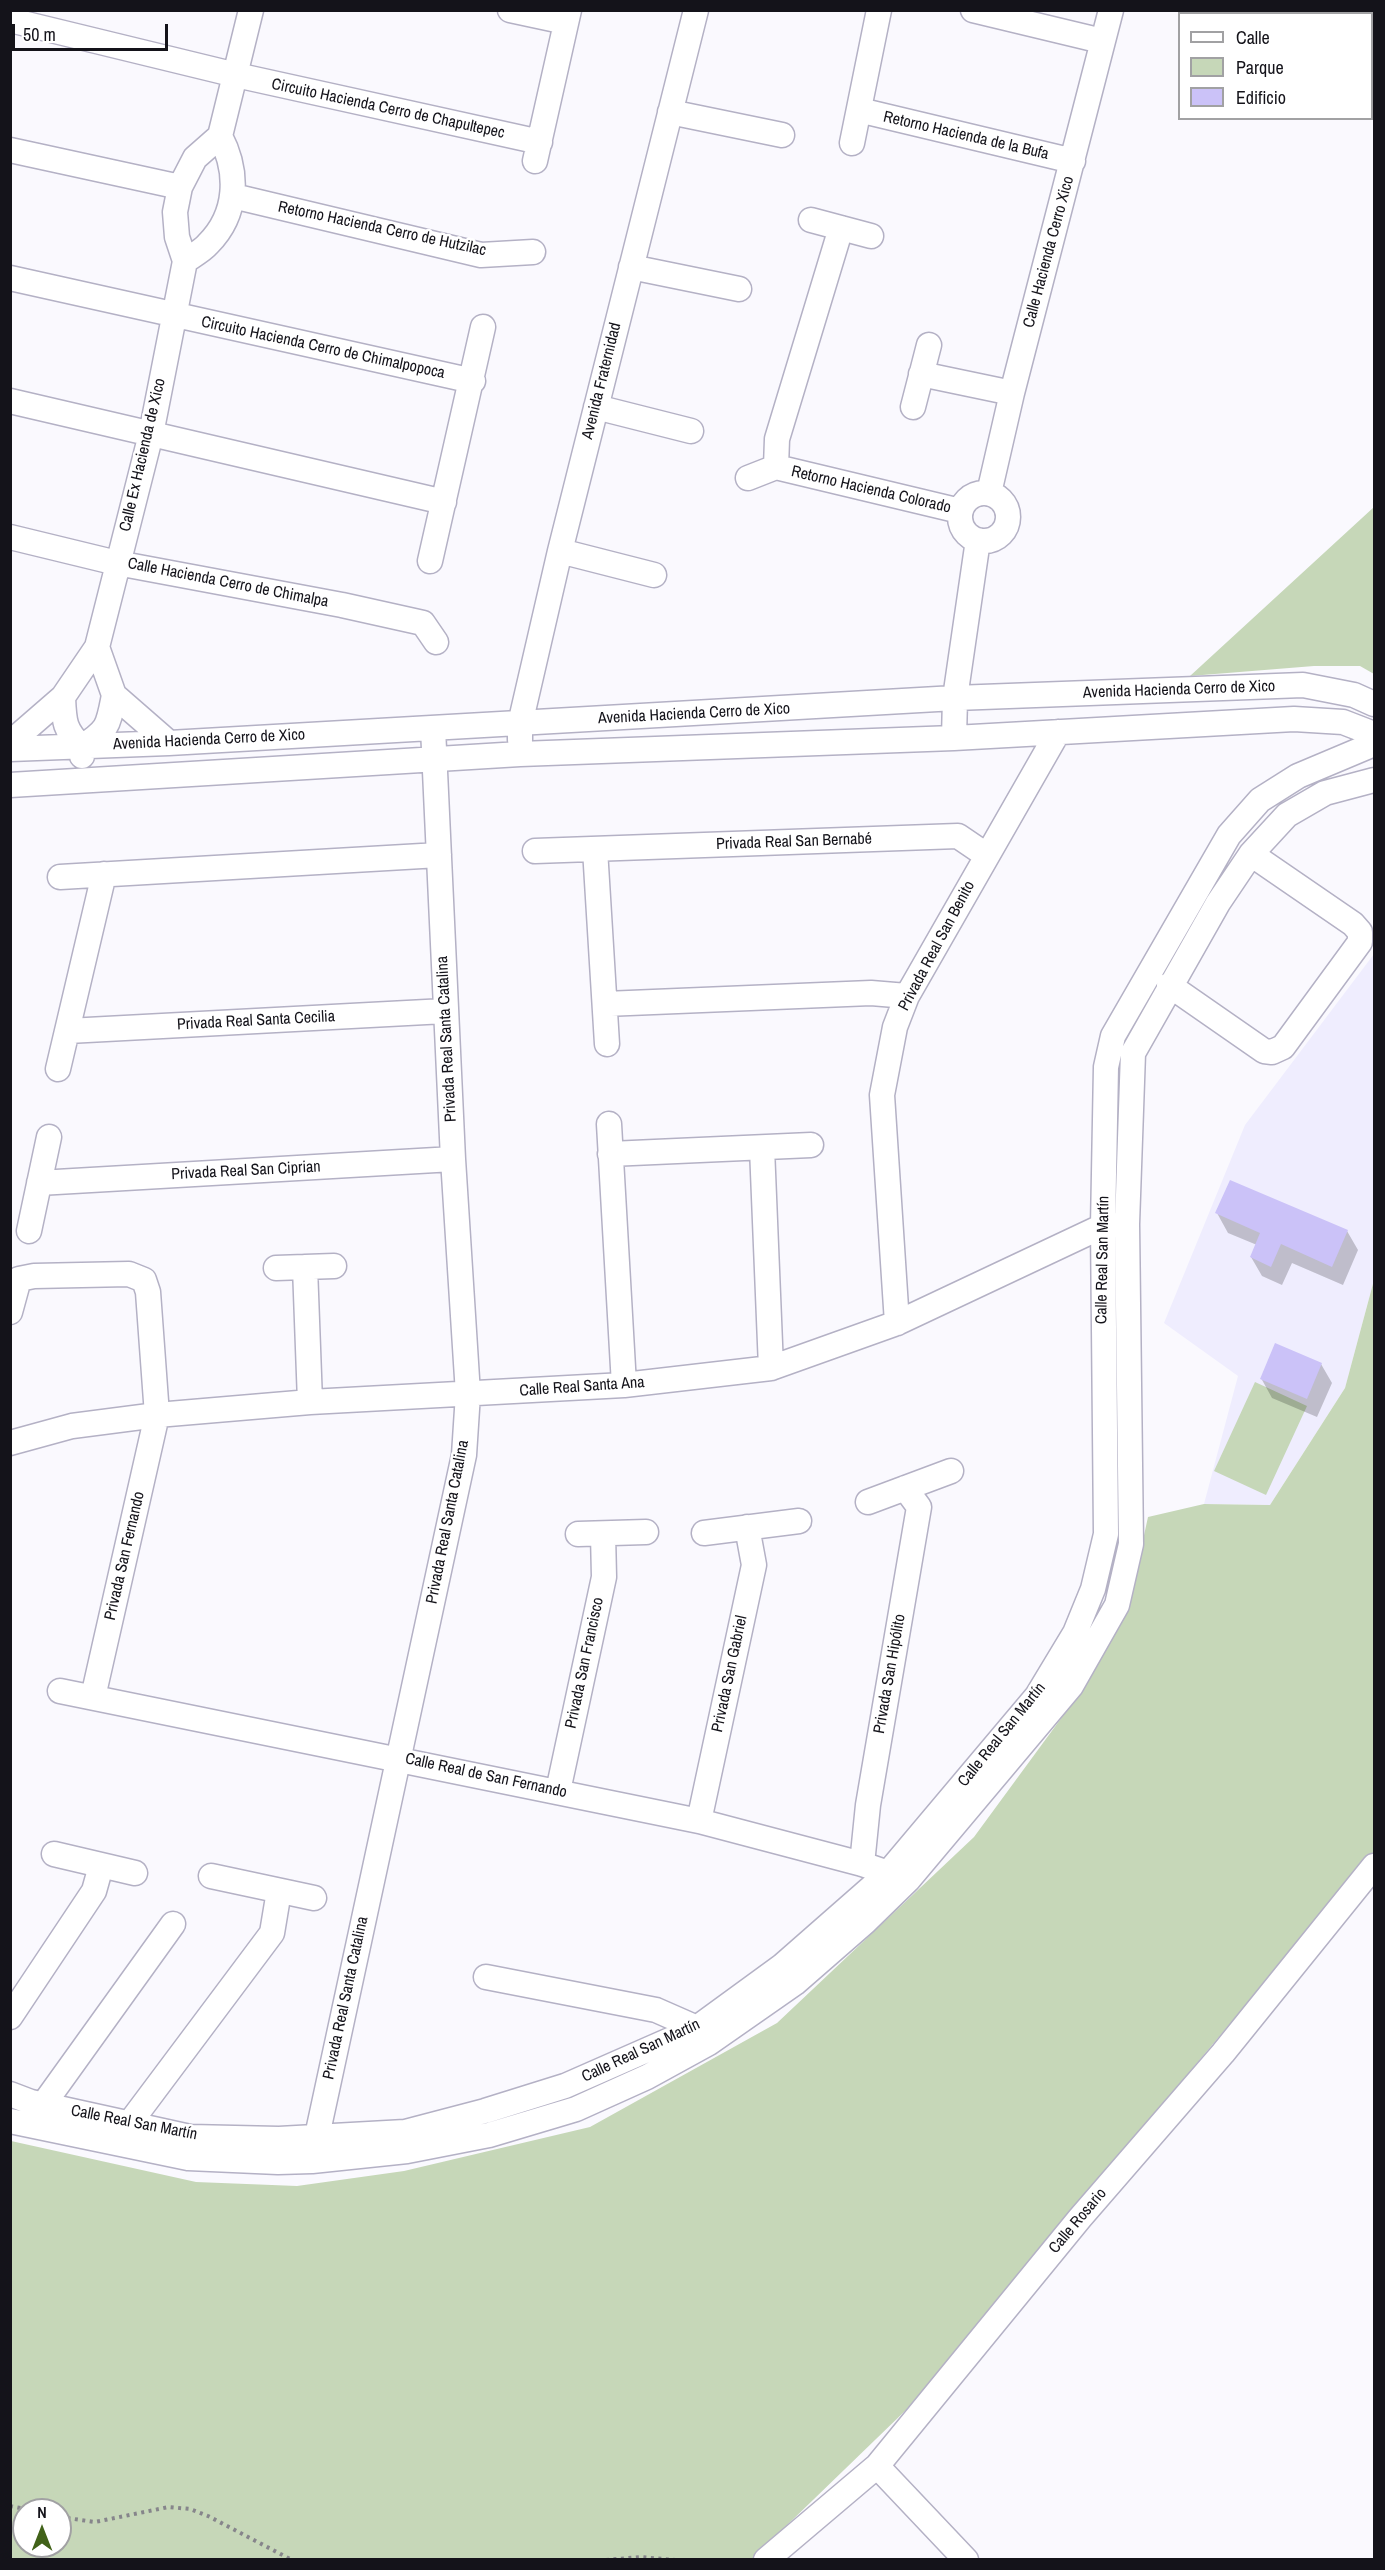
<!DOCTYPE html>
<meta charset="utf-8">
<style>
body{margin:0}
#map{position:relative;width:1385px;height:2570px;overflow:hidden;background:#faf9fe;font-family:"Archivo Narrow",sans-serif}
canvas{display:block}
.frame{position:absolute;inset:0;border:12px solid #14131a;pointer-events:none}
.legend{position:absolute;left:1178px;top:12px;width:195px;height:108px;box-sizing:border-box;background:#fff;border:2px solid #a1a1a3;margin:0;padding:8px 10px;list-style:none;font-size:18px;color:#14131a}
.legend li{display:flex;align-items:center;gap:12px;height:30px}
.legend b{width:30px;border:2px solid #a1a1a3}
.north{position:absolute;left:12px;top:2498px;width:60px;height:60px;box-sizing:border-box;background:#fff;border:2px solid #a1a1a3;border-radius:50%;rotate:0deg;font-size:16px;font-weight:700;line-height:24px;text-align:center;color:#14131a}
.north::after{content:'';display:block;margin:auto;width:21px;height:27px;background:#416219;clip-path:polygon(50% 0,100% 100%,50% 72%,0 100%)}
.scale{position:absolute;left:12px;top:24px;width:156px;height:27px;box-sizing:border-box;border:3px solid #14131a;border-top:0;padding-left:8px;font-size:18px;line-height:21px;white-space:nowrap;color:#14131a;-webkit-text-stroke:4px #fff;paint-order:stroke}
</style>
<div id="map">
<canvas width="1385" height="2570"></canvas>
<div class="frame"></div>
<ul class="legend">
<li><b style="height:8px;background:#fff"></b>Calle</li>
<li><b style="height:16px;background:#c6d7b8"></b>Parque</li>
<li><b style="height:16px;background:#cbc2f8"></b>Edificio</li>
</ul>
<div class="north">N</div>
<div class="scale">50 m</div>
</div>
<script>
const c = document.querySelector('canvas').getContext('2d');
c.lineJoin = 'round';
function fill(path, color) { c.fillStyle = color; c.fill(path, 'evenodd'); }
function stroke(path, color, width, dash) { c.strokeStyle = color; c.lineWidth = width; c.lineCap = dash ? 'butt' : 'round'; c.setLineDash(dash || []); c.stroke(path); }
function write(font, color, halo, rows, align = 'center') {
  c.font = font + ' "Archivo Narrow",sans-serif'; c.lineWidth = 5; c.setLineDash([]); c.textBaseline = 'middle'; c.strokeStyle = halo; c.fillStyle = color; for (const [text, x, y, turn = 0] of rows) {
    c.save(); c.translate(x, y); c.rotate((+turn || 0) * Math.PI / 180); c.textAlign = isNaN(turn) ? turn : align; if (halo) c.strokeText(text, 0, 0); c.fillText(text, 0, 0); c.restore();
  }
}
const built = new Path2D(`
 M1374,954v326l-29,108 -75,117 -66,-1 34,-128 -74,-53 81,-198z`);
const green = new Path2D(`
 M1374,507v167l-14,-8h-46l-124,10z
 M1374,1280v572l-468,558 -154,149 -741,1v-419l185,41 101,4 107,-15 186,-44 187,-104 197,-186 102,-139 52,-90 20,-91 56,-13 66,1 75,-117zM24,2510h36v36h-36z
 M1255,1382l52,24 -41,89 -52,-24z`);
const shadow = new Path2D(`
 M1217,1213l130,18 11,19 -15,35 -51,-22 -10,22 -20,-9 -11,-19 6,-12 -29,-12z
 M1321,1364l11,19 -15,34 -45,-19 -11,-20z`);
const building = new Path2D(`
 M1230,1180l118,50 -16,37 -51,-23 -10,23 -21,-10 10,-24 -45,-20z
 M1275,1343l47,20 -15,36 -47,-20z`);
const path = new Path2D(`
 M10,2506l20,4
 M60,2517l35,5 74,-15 21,2 18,7 84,44
 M606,2560l35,-3 34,3`);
const minor = new Path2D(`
 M510,10l56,12
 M973,10l129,31
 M10,20l226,55 304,67
 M859,110l214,51
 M670,112l112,23
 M852,143l27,-133
 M10,150l170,37
 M535,161l34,-151
 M233,196l248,59 52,-3
 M811,220l60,16
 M185,261c7,-5 17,-10 23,-17 30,-30 31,-72 12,-108
 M631,267l108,22
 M10,278l463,103
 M921,374l91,19
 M10,401l434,101
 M596,407l95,24
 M913,407l16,-62
 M776,467l1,-28 64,-211
 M748,478l28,-11 184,44
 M989,493l23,-100 99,-383
 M960 517a24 24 0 1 1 48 0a24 24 0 1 1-48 0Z
 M10,537l107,26 225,42 81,18 13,19
 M560,551l94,24
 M430,561l53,-234
 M97,647l17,48 55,48
 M63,697c1,24 1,33 19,50v9
 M954,738l1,-40 23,-158
 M520,740v-16l40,-173 136,-541
 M10,743l53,-46 34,-50 54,-213 34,-173 -8,-24 -2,-25 5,-25 15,-29 25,-22 31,-126
 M82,747c27,-18 26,-21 32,-52
 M10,749l159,-6 786,-45 348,-13 51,10 20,9
 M10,785l510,-31 434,-16 340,-19 49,3 31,12
 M595,849l12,195
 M535,851l423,-15 28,19
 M60,877l379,-22
 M1169,985l95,66 8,1 11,-5 77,-105v-10l-7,-8 -102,-70
 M605,1004l266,-11 36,3
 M68,1031l377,-20
 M58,1069l46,-195
 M609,1124l15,261
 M762,1148l9,220
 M610,1154l201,-9
 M39,1183l414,-24
 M29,1231l20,-94
 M305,1267l5,135
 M276,1268l58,-2
 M10,1312l9,-33 15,-3 95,-2 15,6 4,12 9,123 -64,282
 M897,1323l-15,-228 13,-68 12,-31 151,-264
 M10,1443l62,-17 85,-11 153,-13 314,-17 147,-17 126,-45 206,-97 12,-1
 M868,1502l83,-31
 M704,1533l95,-12
 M578,1534l68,-2
 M60,1691l639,130 163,43 38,13
 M558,1791l46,-214 -1,-43
 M699,1821l55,-256 -7,-38
 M54,1854l81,19
 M862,1864l6,-59 51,-298 -14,-19
 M211,1876l103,22
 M486,1977l170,33 41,18
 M10,2017l84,-126 7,-25
 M10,2094l21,8 159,35 89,2 126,-7 80,-21 80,-25 132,-58 85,-62 106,-93 149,-177 38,-63 18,-44 13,-55 -3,-308 3,-159 7,-31 116,-201 31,-35 38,-24 76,-32
 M43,2105l130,-181
 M10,2121l178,37 90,4 34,-1 95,-10 82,-16 87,-26 71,-32 62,-34 86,-60 70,-61 43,-42 163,-194 46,-81 14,-61 -4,-320 6,-171 85,-150 33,-49 36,-39 38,-22 49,-13
 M129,2124l143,-191 7,-42
 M314,2150l150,-695 4,-61 -15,-235 -20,-431
 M877,2466l89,94
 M766,2560l111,-94 203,-248 143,-165 151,-187`);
const streetNames = [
 ["Circuito Hacienda Cerro de Chapultepec",388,109,12],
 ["Retorno Hacienda de la Bufa",966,136,13],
 ["Retorno Hacienda Cerro de Hutzilac",382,229,12],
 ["Calle Hacienda Cerro Xico",1049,252,-75],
 ["Circuito Hacienda Cerro de Chimalpopoca",323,348,12],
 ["Avenida Fraternidad",602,381,-76],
 ["Calle Ex Hacienda de Xico",143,455,-77],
 ["Retorno Hacienda Colorado",871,490,13],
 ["Calle Hacienda Cerro de Chimalpa",228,583,11],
 ["Avenida Hacienda Cerro de Xico",1179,690,-2],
 ["Avenida Hacienda Cerro de Xico",694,714,-3],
 ["Avenida Hacienda Cerro de Xico",209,740,-3],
 ["Privada Real San Bernabé",794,842,-2],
 ["Privada Real San Benito",937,946,-62],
 ["Privada Real Santa Cecilia",256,1021,-3],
 ["Privada Real Santa Catalina",447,1039,-93],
 ["Privada Real San Ciprian",246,1171,-3],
 ["Calle Real San Martín",1103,1260,-89],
 ["Calle Real Santa Ana",582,1387,-4],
 ["Privada Real Santa Catalina",448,1522,-79],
 ["Privada San Fernando",125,1556,-77],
 ["Privada San Francisco",585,1663,-78],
 ["Privada San Gabriel",730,1674,-78],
 ["Privada San Hipólito",890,1674,-80],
 ["Calle Real San Martín",1002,1735,-51],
 ["Calle Real de San Fernando",486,1776,12],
 ["Privada Real Santa Catalina",346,1998,-78],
 ["Calle Real San Martín",641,2051,-25],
 ["Calle Real San Martín",134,2123,11],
 ["Calle Rosario",1078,2221,-50]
];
fill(built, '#efedfe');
fill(green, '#c6d7b8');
fill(shadow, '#0003');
fill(building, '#cbc2f8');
stroke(minor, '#b4b1c5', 27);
stroke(path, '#86858b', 4, [3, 4.5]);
stroke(minor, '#fff', 24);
write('16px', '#14131a', '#fff', streetNames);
</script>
